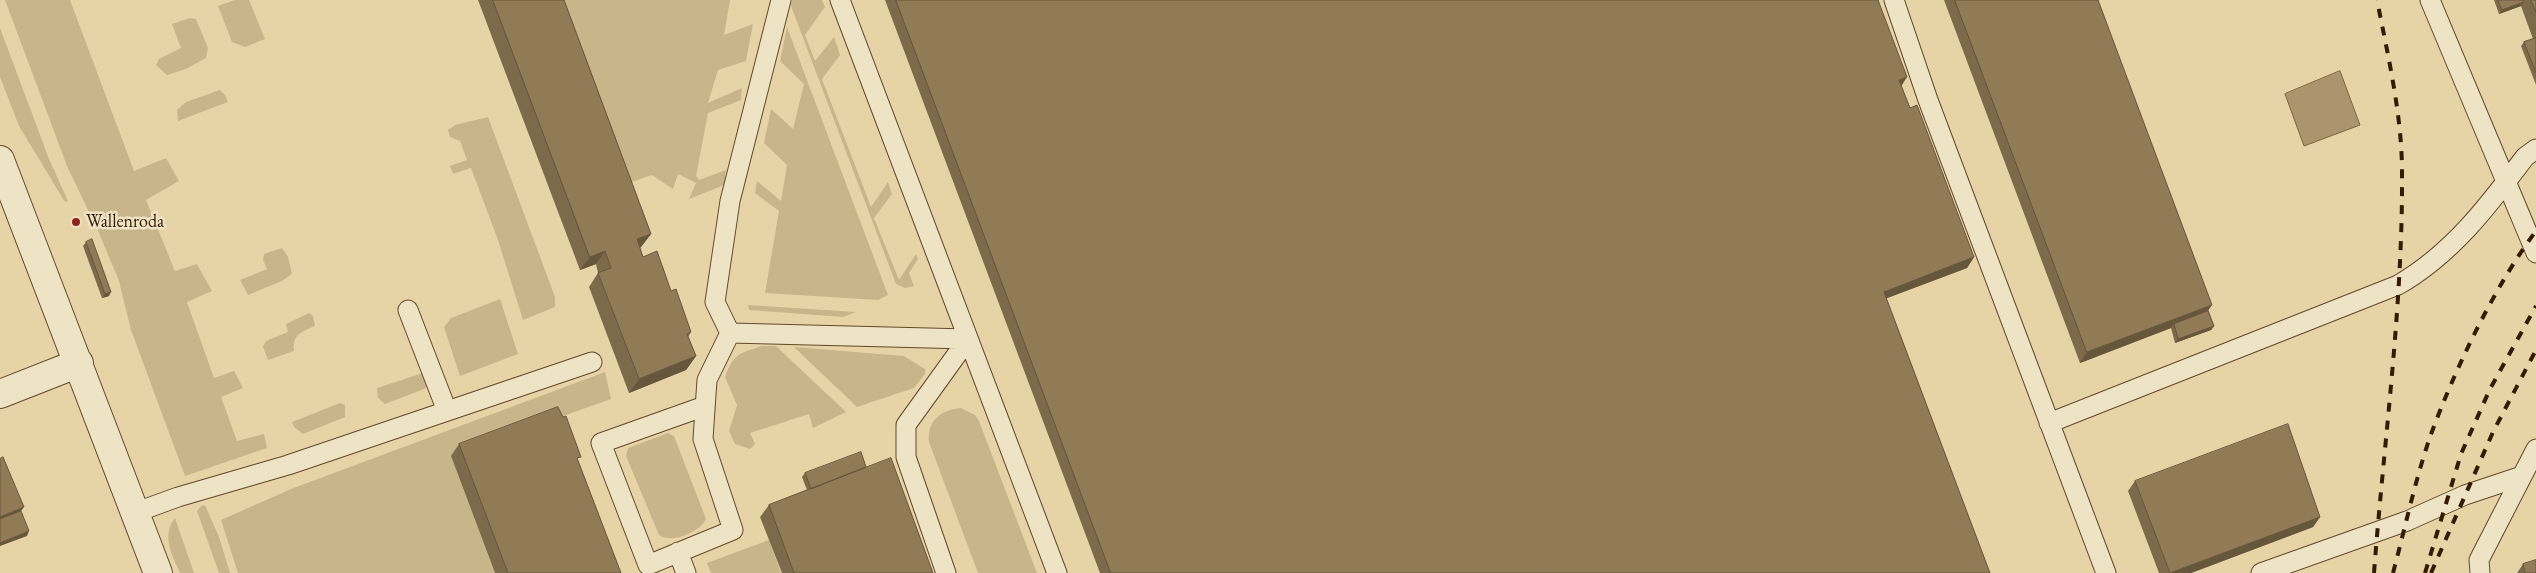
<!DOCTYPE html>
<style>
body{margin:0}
canvas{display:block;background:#e7d4a6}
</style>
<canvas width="2536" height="573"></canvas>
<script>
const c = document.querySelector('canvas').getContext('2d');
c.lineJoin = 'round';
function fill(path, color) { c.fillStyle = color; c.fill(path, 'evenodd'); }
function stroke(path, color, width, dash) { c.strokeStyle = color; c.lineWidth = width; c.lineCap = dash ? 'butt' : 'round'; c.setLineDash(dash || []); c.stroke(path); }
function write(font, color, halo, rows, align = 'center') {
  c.font = font + ' "EB Garamond",serif'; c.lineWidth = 5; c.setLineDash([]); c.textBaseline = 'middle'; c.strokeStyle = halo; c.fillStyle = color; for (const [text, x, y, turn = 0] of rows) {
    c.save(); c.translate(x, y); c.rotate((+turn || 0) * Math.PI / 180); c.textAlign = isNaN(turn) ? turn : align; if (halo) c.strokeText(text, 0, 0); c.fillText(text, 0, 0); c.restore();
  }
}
const green = new Path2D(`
 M5,0h65l64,171 32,-13 13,23 -33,19 29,71 22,-7 15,27 -25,11 27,76 20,-7 9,17 -22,9 16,44 27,-7 3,14 -82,28 -54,-146 -12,-49 -20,-48 -32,-67z
 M235,0h14l16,39 -20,8 -13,-5 -14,-36z
 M549,0h181l-6,35 29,-11 -7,37 -28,9 -10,33 34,-15 -1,12 -33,13 -12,63 3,4 27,-10 -2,15 -35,14 7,-16 -18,-9 -5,15 -21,-14 -34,12z
 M792,0h30l3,7 -20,28 10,26 19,-24 6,18 -18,24 49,128 17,-25 4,12 -18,24 25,62 17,-26 2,5 -9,14 5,13 -9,2 -9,-4 -105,-278z
 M190,18l6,1 12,29 -2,10 -20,11 -19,6 -11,-10 3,-6 22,-11 -9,-24z
 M787,27l101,268 -10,5 -113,-7 14,-82 -24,-18 2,-12 24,20 6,-36 -23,-22 7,-34 22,20 11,-45 -24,-23z
 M0,28l49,131 19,42 -3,1 -46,-76 -19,-49z
 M220,90l5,5 3,7 -50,19 -1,-11 9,-8z
 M488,117l67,180v10l-32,13 -25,-80 -27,-72 -18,6 -3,-8 17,-6 -7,-19 -10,-4 -2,-7 7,-5z
 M282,248l6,9 4,17 -10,7 -34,14 -8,-15 27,-11 -4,-9 1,-6z
 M500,299l18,55 -58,22 -16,-49 7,-9z
 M748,305l108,7 -13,5 -94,-7z
 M309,313l4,3 2,10c-13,6 -23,8 -21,25l-26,9 -5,-13 3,-6 22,-9 -2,-8z
 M762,346h14l70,66 -33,16 -4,-14 -59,19 5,11 -5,5 -15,-5 -6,-13 8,-26 -12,-28c8,-23 15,-24 37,-31z
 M794,347l110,9 21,13v5l-11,14 -57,19z
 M426,372l3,12 -5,5 -39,15 -7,-6 -1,-10z
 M605,372l6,27 -160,57 44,117h-257l-17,-53 70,-31z
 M340,403l5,2v12l-42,17 -9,-7 -2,-5z
 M961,408l14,7 4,6 58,152h-59l-49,-131c-2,-21 11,-32 32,-34z
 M668,433l6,3 32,83c-6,13 -34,25 -47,16l-33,-79 2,-8z
 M205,505l14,32 11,36h-11l-22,-62 4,-5z
 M175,518l19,55h-14c-8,-18 -19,-38 -5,-55z
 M769,540l12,33h-70l-4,-10z`);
const water = new Path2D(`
 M2340,71l20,54 -56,21 -19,-52z`);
const service = new Path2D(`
 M781,0l-51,201 -15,101 15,31 238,6 -62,86v32l40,116
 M840,0l217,573
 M1894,0l34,100 178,473
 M2430,0l106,253
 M408,310l39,101
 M705,406l-104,37 47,122 85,-35 -30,-91 4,-59 23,-47
 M2049,423l349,-138c54,-31 90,-79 127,-128l11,-8
 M134,513l44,-16 110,-32 304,-103
 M678,552l8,21
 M2261,573l146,-52 58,-26 57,-19
 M2480,573l-1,-13 57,-111`);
const minor = new Path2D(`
 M0,394l79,-31`);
const tertiary = new Path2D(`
 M0,160l158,413`);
const rail = new Path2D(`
 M2374,573c10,-133 29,-267 28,-401 0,-57 -14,-116 -25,-172
 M2393,573c12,-45 22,-92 37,-136 24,-66 64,-150 106,-206
 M2425,573l36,-119 29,-65 46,-83
 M2431,573l62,-141 43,-82`);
const wall = new Path2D(`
 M478,0h86l87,234 -10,13 -1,1 3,9 28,34 20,41 -3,5 8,19 -10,14 -57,23 -40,-106 9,-14 -2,-9 -16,6z
 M885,0h993l23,85 9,23 64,149 -7,11 -81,30 104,275h-890z
 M1944,0h154l116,326 -3,4 -36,13 -4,-15 -91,35z
 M2494,0h42v85l-15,-39 3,-4 9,-3 -12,-33 -22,8z
 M86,242l23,54 -7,2 -19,-52z
 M459,444l119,17 43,112h-126l-44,-117z
 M866,467l67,106h-151l-22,-56 9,-12 38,-15 -5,-13 3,-4z
 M2135,481l185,36 -7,10 -122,46h-32l-31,-82z
 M2523,564l13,9h-19z`);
const shadedWall = new Path2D(`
 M2524,2l-3,4 -22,8 3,-4z
 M1907,77l-7,11 -1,-8z
 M651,234l-10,13 -14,6 10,-14z
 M605,251l-9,13 -16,6 10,-13z
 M1974,257l-7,11 -90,34 7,-10z
 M111,292l-2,4 -7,2 3,-4z
 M2212,305l-7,10 -31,9 -3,4 -91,35 7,-11z
 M2214,326l-3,4 -36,13 3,-4z
 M696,356l-10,14 -57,23 10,-14z
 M24,507l-6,8 -18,7v-5z
 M2320,517l-7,10 -122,46h-20z
 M29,531l-2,5 -27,10v-3z`);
const building = new Path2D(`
 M493,0h71l87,234 -14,5 6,18 14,-6 14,40 5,-2 15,43 -4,2 9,22 -57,23 -41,-106 13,-5 -6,-17 -15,6z
 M896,0h982l29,77 -8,3 11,28 7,-3 57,152 -90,35 106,281h-879z
 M1955,0h143l114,305 -125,47z
 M2498,0h25l1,2 -22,8z
 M2531,0h5v12z
 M2536,38v35l-12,-31z
 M92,239l19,53 -6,2 -19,-52z
 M2208,311l6,15 -36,13 -4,-15z
 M558,407l5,10 3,-1 15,41 -4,1 44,115h-113l-49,-129z
 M2288,424l32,93 -150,56 -35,-92z
 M861,452l5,15 -55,22 -6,-16z
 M3,457l21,50 -24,10v-58z
 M891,458l42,115h-139l-25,-68z
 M21,511l8,20 -29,12v-24z
 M2536,560v13h-11l-2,-9z`);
const markers = [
 [76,222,5,"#8f2418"]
];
const poiNames = [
 ["Wallenroda",86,222]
];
fill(green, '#c9b58a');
fill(water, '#aa956e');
stroke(water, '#7b6442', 1);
stroke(service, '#61492a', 21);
stroke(minor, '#61492a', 30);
stroke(tertiary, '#61492a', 30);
stroke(service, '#efe3c5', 19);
stroke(minor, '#efe3c5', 28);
stroke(tertiary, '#efe3c5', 28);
stroke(rail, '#341b00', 4, [9, 9]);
fill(wall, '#7d6a4a');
fill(shadedWall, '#66563c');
fill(building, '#917b56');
stroke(building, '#66563c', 1);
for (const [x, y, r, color] of markers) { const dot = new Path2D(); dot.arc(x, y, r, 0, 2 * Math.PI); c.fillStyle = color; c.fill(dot); stroke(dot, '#efe3c5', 2); }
write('18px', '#341b00', '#efe3c5', poiNames, 'left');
</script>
